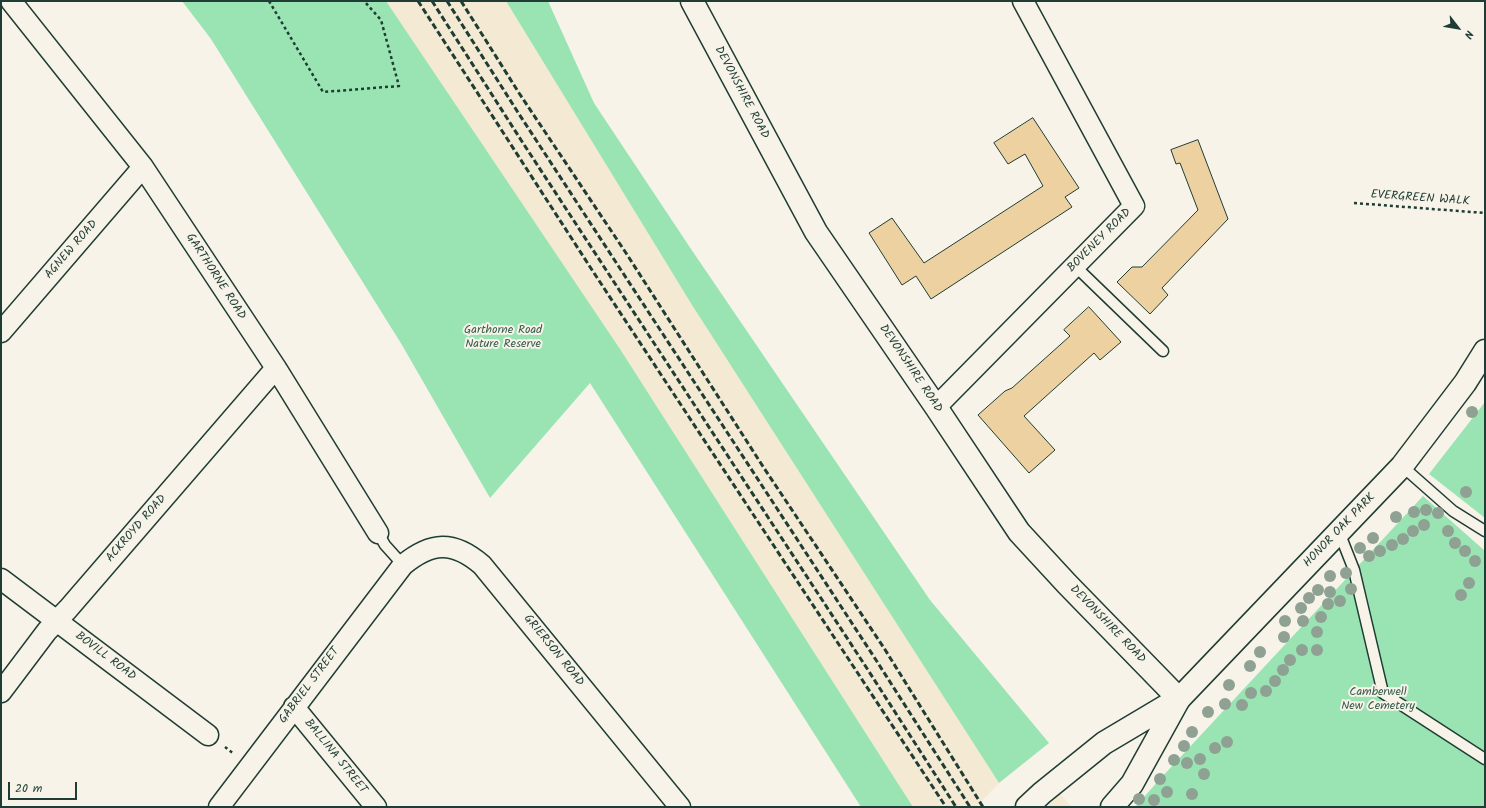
<!DOCTYPE html>
<style>
body{margin:0}
#map{position:relative;width:1486px;height:808px;overflow:hidden;background:#f7f3e8;font-family:Kalam,sans-serif}
canvas{display:block}
.frame{position:absolute;inset:0;border:2px solid #1f3d34;pointer-events:none}
.north{position:absolute;left:1438px;top:8px;width:40px;height:40px;-webkit-text-stroke:3px #f7f3e8;paint-order:stroke;rotate:121deg;font-size:11px;font-weight:700;line-height:16px;text-align:center;color:#1f3d34}
.north::after{content:'';display:block;margin:auto;width:14px;height:18px;background:#1f3d34;clip-path:polygon(50% 0,100% 100%,50% 72%,0 100%)}
.scale{position:absolute;left:8px;top:782px;width:69px;height:18px;box-sizing:border-box;border:2px solid #1f3d34;border-top:0;padding-left:5px;font-size:12px;line-height:14px;white-space:nowrap;color:#1f3d34;-webkit-text-stroke:3px #f7f3e8;paint-order:stroke}
</style>
<div id="map">
<canvas width="1486" height="808"></canvas>
<div class="frame"></div>
<div class="north">N</div>
<div class="scale">20 m</div>
</div>
<script>
const context = document.querySelector('canvas').getContext('2d');
context.lineJoin = 'round';
function paint(path, color) { context.fillStyle = color; context.fill(path, 'evenodd'); }
function strokePath(path, color, width, dash) { context.strokeStyle = color; context.lineWidth = width; context.lineCap = dash ? 'butt' : 'round'; context.setLineDash(dash || []); context.stroke(path); }
function drawText(font, color, halo, rows, align = 'center') {
  context.font = font + ' Kalam,sans-serif'; context.lineWidth = 4; context.setLineDash([]); context.textBaseline = 'middle'; context.strokeStyle = halo; context.fillStyle = color; for (const [text, x, y, turn = 0] of rows) {
    context.save(); context.translate(x, y); context.rotate((+turn || 0) * Math.PI / 180); context.textAlign = isNaN(turn) ? turn : align; if (halo) context.strokeText(text, 0, 0); context.fillText(text, 0, 0); context.restore();
  }
}
const built = new Path2D(`
 M386,1H506L692,305L999,783L976,807H913L620,349Z
 M1060,794L1072,807H1047Z`);
const green = new Path2D(`
 M182,1H386L620,349L913,807H861L590,383L490,498L402,345L211,39Z
 M506,1H548L594,103L691,249L930,600L1049,743L999,783L692,305Z
 M1485,402V518L1429,474Z
 M1423,496L1485,551V807H1135L1160,779Z`);
const building = new Path2D(`
 M1033,118L1079,188L1065,197L1072,207L931,299L916,276L902,285L869,233L892,218L924,263L1043,186L1025,154L1008,164L994,143Z
 M1198,140L1228,219L1162,288L1168,295L1150,314L1117,282L1132,267H1142L1198,210L1180,163L1176,164L1171,150Z
 M1089,307L1121,342L1100,360L1094,353L1024,416L1055,450L1029,473L978,415L1005,391L1012,388L1070,336L1064,330Z`);
const path = new Path2D(`
 M269,1L323,92L399,86L381,20L364,1
 M1354,203L1485,213
 M225,747L234,754`);
const service = new Path2D(`
 M1075,266L1163,351
 M1402,466L1453,511L1485,531
 M1339,532L1354,570L1383,693L1485,759
 M378,533L385,545L403,565`);
const minor = new Path2D(`
 M11,1L143,167L276,368L378,533
 M1,332L143,167
 M936,407L1134,206L1023,1
 M1,579L208,735
 M1,692L47,631L68,609L276,368
 M294,707L376,807
 M219,807L403,565C431,542 453,540 482,565L680,807`);
const tertiary = new Path2D(`
 M692,1L816,232L936,407L1019,532L1067,584L1179,699`);
const secondary = new Path2D(`
 M1027,807L1042,793L1104,743L1178,699
 M1112,807L1132,784L1179,699L1402,466L1465,383L1485,351`);
const rail = new Path2D(`
 M418,1L594,273L946,807
 M432,1L521,140L868,670L956,807
 M447,1L519,114L876,660L970,807
 M461,1L519,93L626,253L762,465L884,648L983,807`);
const trees = [
 [1472,412],
 [1466,492],
 [1426,510],
 [1414,512],
 [1438,513],
 [1396,517],
 [1424,525],
 [1413,531],
 [1448,531],
 [1373,538],
 [1403,539],
 [1455,543],
 [1392,545],
 [1360,548],
 [1380,551],
 [1465,551],
 [1369,556],
 [1475,561],
 [1346,573],
 [1330,576],
 [1469,583],
 [1351,589],
 [1318,590],
 [1330,592],
 [1461,595],
 [1309,598],
 [1340,601],
 [1328,604],
 [1301,608],
 [1321,617],
 [1285,621],
 [1303,621],
 [1317,632],
 [1284,637],
 [1302,650],
 [1317,650],
 [1260,652],
 [1290,660],
 [1250,666],
 [1283,670],
 [1275,681],
 [1229,685],
 [1266,691],
 [1251,693],
 [1225,704],
 [1242,705],
 [1208,712],
 [1192,732],
 [1227,742],
 [1184,746],
 [1215,748],
 [1200,759],
 [1174,760],
 [1187,763],
 [1204,774],
 [1160,779],
 [1167,792],
 [1192,794],
 [1139,799],
 [1154,800]
];
const streetNames = [
 ["DEVONSHIRE ROAD",741,93,62],
 ["EVERGREEN WALK",1420,199,4],
 ["BOVENEY ROAD",1100,241,-45],
 ["AGNEW ROAD",72,250,-49],
 ["GARTHORNE ROAD",215,277,57],
 ["DEVONSHIRE ROAD",910,369,56],
 ["ACKROYD ROAD",137,529,-49],
 ["HONOR OAK PARK",1340,531,-46],
 ["DEVONSHIRE ROAD",1107,625,46],
 ["GRIERSON ROAD",553,651,51],
 ["BOVILL ROAD",105,657,37],
 ["GABRIEL STREET",310,686,-53],
 ["BALLINA STREET",335,757,51]
];
const parkNames = [
 ["Garthorne Road",503,331],
 ["Nature Reserve",503,345],
 ["Camberwell",1378,693],
 ["New Cemetery",1378,707]
];
paint(built, '#f4e9d3');
paint(green, '#9ae4b3');
paint(building, '#edd1a1');
strokePath(building, '#1f3d34', 1);
strokePath(service, '#1f3d34', 13);
strokePath(minor, '#1f3d34', 23);
strokePath(tertiary, '#1f3d34', 25);
strokePath(secondary, '#1f3d34', 25);
strokePath(path, '#1f3d34', 2.5, [3, 3]);
strokePath(service, '#f7f3e8', 10);
strokePath(minor, '#f7f3e8', 20);
strokePath(tertiary, '#f7f3e8', 22);
strokePath(secondary, '#f7f3e8', 22);
strokePath(rail, '#1f3d34', 3, [6, 3]);
context.fillStyle = '#8ea193';
for (const [x, y] of trees) { context.beginPath(); context.arc(x, y, 6, 0, 2 * Math.PI); context.fill(); }
drawText('12px', '#1f3d34', '#f7f3e8', streetNames);
drawText('12px', '#385e4d', '#f7f3e8', parkNames);
</script>
